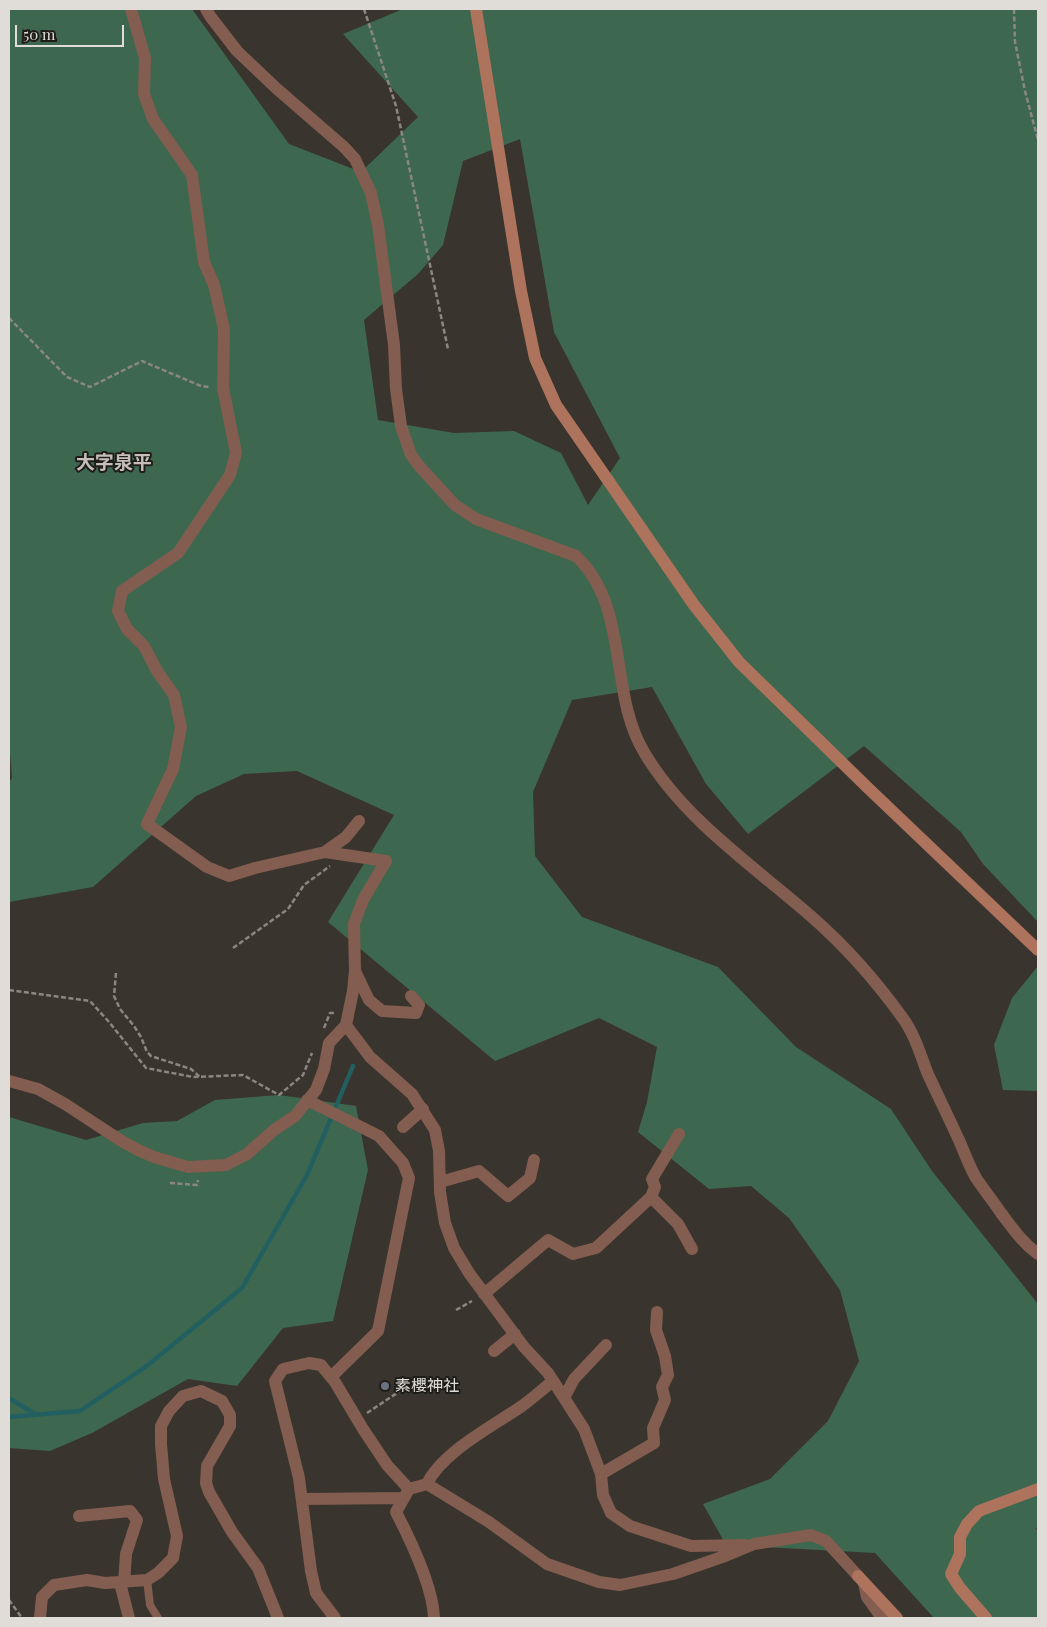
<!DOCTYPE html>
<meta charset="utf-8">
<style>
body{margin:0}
#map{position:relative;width:1047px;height:1627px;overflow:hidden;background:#39352e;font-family:"Playfair Display",serif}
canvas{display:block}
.frame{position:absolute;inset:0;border:10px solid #e0ddd8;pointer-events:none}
.scale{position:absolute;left:15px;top:25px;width:109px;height:22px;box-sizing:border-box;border:2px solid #e0ddd8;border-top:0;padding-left:6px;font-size:15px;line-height:18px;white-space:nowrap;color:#e0ddd8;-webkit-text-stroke:4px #1f1d19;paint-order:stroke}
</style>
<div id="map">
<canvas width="1047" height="1627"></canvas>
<div class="frame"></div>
<div class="scale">50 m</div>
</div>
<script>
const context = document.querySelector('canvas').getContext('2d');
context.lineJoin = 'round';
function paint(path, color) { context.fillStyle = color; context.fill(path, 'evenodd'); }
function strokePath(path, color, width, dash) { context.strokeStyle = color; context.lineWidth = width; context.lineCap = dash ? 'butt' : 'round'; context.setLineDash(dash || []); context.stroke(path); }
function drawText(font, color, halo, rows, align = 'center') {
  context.font = font + ' "Playfair Display","Noto Sans JP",serif'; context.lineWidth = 4; context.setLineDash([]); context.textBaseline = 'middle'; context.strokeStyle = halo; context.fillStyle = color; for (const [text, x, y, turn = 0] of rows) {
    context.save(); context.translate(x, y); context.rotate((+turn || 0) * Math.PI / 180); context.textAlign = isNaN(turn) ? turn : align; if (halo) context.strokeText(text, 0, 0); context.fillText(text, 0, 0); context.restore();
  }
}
const green = new Path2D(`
 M9,9H192L289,144L361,172L418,117L343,34L403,9H1038V922L983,864L961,832L864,746L748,834L706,784L652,687L572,700L533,792L535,856L582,917L718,967L796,1047L891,1109L932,1171L1038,1304V1527L1036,1528L1038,1532V1618H934L875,1553L726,1545L703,1504L770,1479L828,1421L859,1361L840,1290L789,1218L751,1186L709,1189L638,1132L647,1102L657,1047L599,1018L495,1061L328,922L394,815L297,771L244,774L196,796L93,887L9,902V782L12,778L9,742ZM520,139L554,332L620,458L588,505L561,453L514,431L454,433L378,420L364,320L418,274L443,245L463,161Z
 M1038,966V1091L1003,1090L994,1045L1012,998Z
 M279,1095L356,1106L368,1170L333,1321L283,1328L237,1386L188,1379L92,1433L50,1451L9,1448V1117L86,1140L143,1123L177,1121L215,1100Z`);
const stream = new Path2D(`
 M9,1398L35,1414
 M9,1417L80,1411L148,1365L242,1288L307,1175L353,1066`);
const path = new Path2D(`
 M364,9L396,106L448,349
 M1014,9L1015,42L1025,91L1038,140
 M9,318L67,377L90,387L142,361L201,386L209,387
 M233,948L288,909L304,885L330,866
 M116,973L114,996L120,1009L134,1026L141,1037L147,1052L151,1056L191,1069L200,1077
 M9,990L90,1001L109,1022L146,1068L193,1077L243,1075L279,1095L303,1075L312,1053
 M324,1028L330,1013H336
 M170,1183L197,1185L198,1180
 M456,1310L472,1301
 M367,1413L403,1389
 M9,1600L22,1618`);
const lane = new Path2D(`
 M147,1580L150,1605L158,1618`);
const street = new Path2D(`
 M206,9L210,16L237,51L276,88L344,147L355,159L371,193L378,225L394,345L396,389L401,426L411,455L420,467L455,505L476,519L576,556C630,607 608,692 644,752C683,819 755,867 813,918C846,947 876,981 902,1017C914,1033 920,1053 927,1072C937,1094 948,1116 958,1138C964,1151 969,1166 976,1178C984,1190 993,1201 1001,1213C1014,1230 1021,1241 1038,1254
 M325,852L346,837L359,821
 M355,971L369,1000L382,1011L416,1013L419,1005L411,996
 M346,1025L370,1057L412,1094L435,1130L439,1151L440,1192L445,1223L454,1248L469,1273L524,1347L548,1373L584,1429L601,1474L603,1495L611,1513L630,1526L691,1546L745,1545
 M9,1081L38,1089L65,1104L120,1140L138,1150L154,1157L188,1167L226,1165L247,1154L274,1130L295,1116L316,1090L324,1069L329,1043L346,1025L353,991L355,971L354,924L363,900L386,861L325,852L255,868L229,876L207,867L147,824L173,769L181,727L174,695L157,671L144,646L127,629L118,611L122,591L178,553L230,475L236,453L223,388L224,329L214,285L204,262L192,175L153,119L144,94L145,58L131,9
 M307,1100L379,1136L403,1163L409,1178L378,1331L331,1377
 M403,1127L423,1109
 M440,1182L479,1171L508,1196L530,1178L534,1160
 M651,1197L655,1187L652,1179L679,1134
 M484,1294L548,1240L573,1254L596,1248L651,1197L678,1224L692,1249
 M494,1351L515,1334
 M564,1398L574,1379L606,1345
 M601,1474L654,1443L653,1428L665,1400L662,1387L668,1375L665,1356L656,1330L657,1312
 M427,1484C442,1452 493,1426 522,1406C533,1398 543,1389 553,1381
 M409,1489L396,1512C411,1541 433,1586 434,1618
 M302,1499L404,1498
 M79,1516L130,1511L137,1520L126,1554L124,1583
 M120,1583L129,1618
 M864,1583L867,1597L882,1618
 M40,1618L42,1597L54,1585L87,1580L105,1583L147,1580L158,1573L173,1558L177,1536L164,1479L161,1444V1426L169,1411L183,1396L201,1391L222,1401L230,1415V1426L207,1466L206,1483L209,1492L232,1532L258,1568L278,1618
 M335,1618L316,1593L311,1571L299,1478L275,1381L283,1369L309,1363L321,1365L335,1382L363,1429L387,1465L409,1489L427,1484L489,1522L547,1564L599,1582L620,1585L673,1574L725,1556L754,1544L811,1535L826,1541L858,1576`);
const secondary = new Path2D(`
 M476,9L521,291L535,358L556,405L694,605L739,662L868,788L1038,950
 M858,1576L897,1618
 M986,1618L960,1588L951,1574L960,1554V1537L967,1524L979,1511L1038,1489`);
const markers = [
 [385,1386,5,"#6b7280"]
];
const poiNames = [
 ["素櫻神社",395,1386]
];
const quarterNames = [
 ["大字泉平",114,463]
];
paint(green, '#3e674f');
strokePath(stream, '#225f60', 4.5);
strokePath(path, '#8a8780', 2.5, [5, 2.5]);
strokePath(lane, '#835d4f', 8);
strokePath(street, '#835d4f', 12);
strokePath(secondary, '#ae735c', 12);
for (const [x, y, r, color] of markers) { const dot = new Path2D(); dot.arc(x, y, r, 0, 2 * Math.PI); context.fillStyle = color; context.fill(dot); strokePath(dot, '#1f1d19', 2); }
drawText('16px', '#e0ddd8', '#1f1d19', poiNames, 'left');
drawText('bold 19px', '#c5bfb7', '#1f1d19', quarterNames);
</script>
